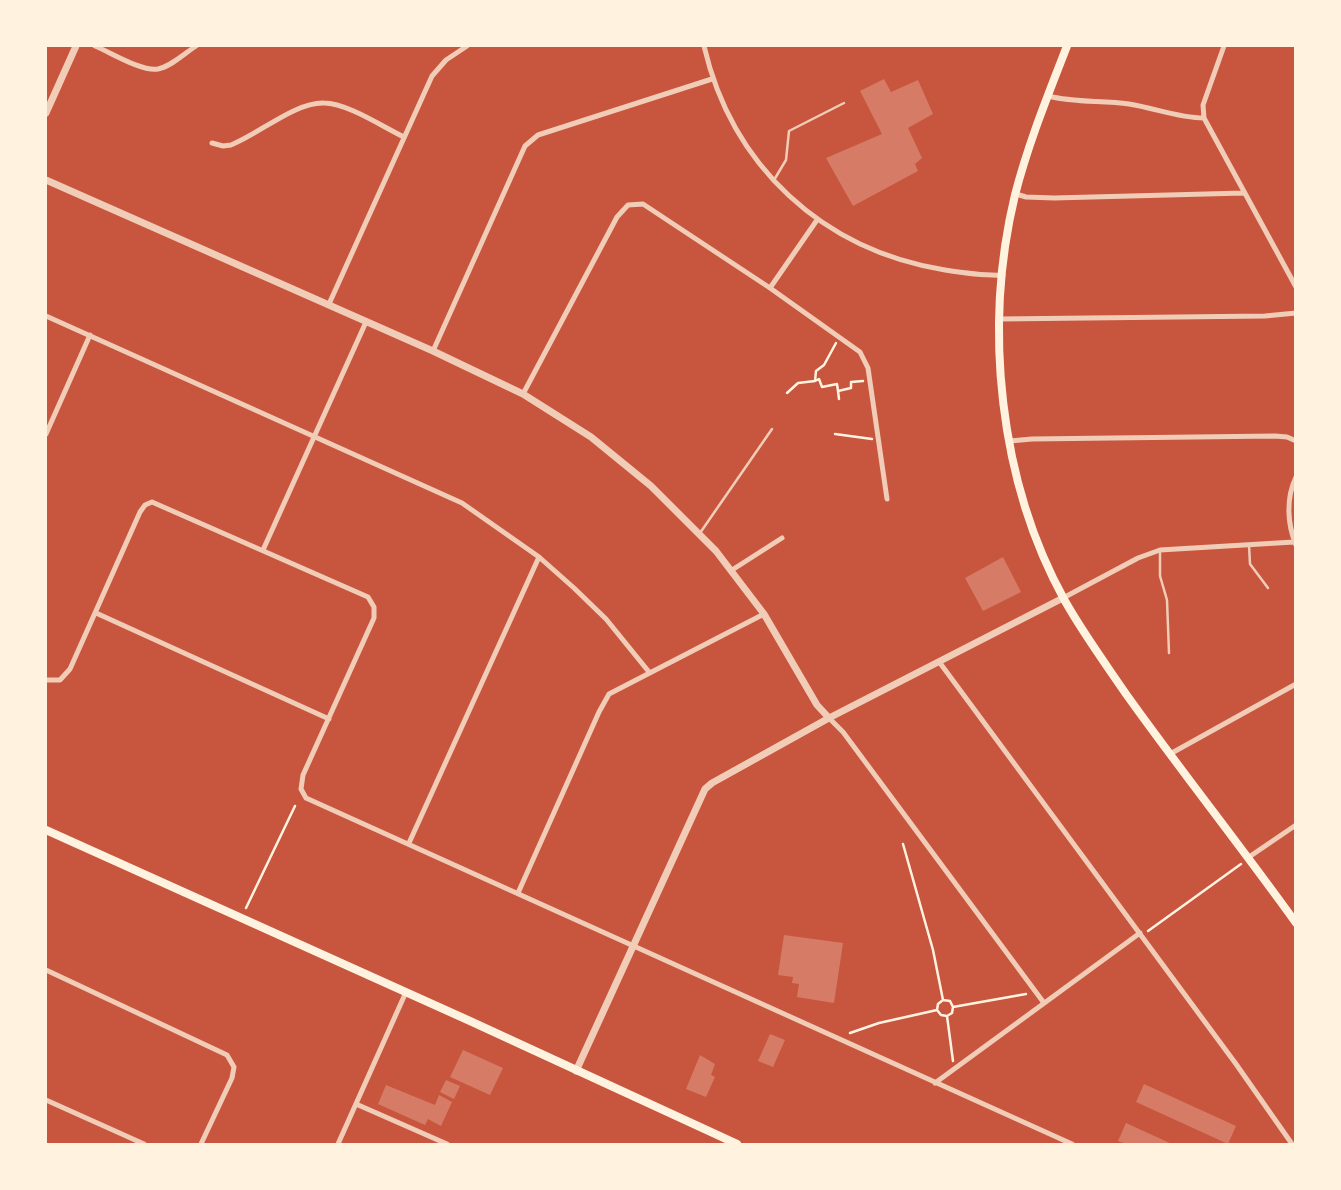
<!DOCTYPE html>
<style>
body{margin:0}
#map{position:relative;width:1341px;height:1190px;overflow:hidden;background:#c8553d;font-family:Cabin,sans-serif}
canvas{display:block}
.frame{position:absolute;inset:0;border:47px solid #fff3e0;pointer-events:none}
</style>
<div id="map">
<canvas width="1341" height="1190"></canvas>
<div class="frame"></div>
</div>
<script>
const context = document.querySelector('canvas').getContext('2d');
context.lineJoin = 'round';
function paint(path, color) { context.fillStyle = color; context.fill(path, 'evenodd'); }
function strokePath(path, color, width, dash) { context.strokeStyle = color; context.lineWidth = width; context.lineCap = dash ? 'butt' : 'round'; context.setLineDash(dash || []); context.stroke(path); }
const building = new Path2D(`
 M884,79L891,92L918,80L933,114L908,128L922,158L915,164L918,171L853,206L826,158L882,134L860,91Z
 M1003,557L1021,592L983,611L965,578Z
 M784,935L843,943L834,1003L797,997L799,984L792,983L793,977L778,975Z
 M770,1034L785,1040L773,1067L758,1061Z
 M463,1050L503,1068L490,1095L450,1077Z
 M700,1055L715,1064L711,1075L715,1077L706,1097L686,1089Z
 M446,1080L460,1086L454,1099L440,1092Z
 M1144,1084L1236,1126L1228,1144L1136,1102Z
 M386,1085L435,1105L439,1095L452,1102L441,1126L428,1119L425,1125L378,1104Z
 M1126,1123L1172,1144H1126L1118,1141Z`);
const path = new Path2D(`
 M815,381L819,379L822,387L837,384L838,391
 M787,393L798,383L815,381L816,371L824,365L836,343
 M839,399L838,391L851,388V382L863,381
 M835,434L872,439
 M903,844L933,950L943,1000L938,1004L937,1010L941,1015L947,1016L952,1013L953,1007L950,1001L943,1000
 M246,908L295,806
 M1148,931L1241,864
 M953,1007L1026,994
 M947,1016L953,1061
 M850,1033L879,1023L937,1010`);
const service = new Path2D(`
 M774,180L786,160L789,131L844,103
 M700,533L772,429
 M1249,545L1250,564L1268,588
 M1160,550V576L1167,600L1169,653`);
const minor = new Path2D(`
 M95,46C110,52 142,72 158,69C172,66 185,53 196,46
 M704,46C732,166 822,250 945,270C964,273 983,276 1003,275
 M1224,46L1203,105L1204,118L1296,287
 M1048,96C1075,103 1102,100 1129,104C1155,108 1178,118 1204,118
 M212,143L223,146L231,145C259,134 295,102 324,103C347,103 383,127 404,137
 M1016,194L1026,197L1054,198L1244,193
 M770,288L817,220
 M329,304L432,76L446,60L467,46
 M46,316L462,503L539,557L574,588L606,619L649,672
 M1000,319L1265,316L1296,313
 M433,351L525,146L538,135L712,79
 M523,394L617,217L628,205L643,204L770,288L860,352L868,368L887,499
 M46,434L90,335
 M1010,441L1032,439L1275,436L1287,437L1296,441
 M1296,477C1286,498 1287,523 1296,545
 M263,550L366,322
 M732,570L782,538
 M1063,598L1138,558L1160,550L1294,542
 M96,613L329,719
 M940,663L1236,1064L1292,1144
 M46,680H60L70,669L140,512L145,505L152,502L368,597L374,607V618L303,775L301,789L306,798L1072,1144
 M829,718L843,732L1044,1003
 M1170,754L1296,684
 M409,843L539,557
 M1249,857L1296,825
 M518,893L599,712L609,694L764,614
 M46,970L227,1055L234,1067L232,1078L201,1144
 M935,1083L1140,933
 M46,1100L144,1144
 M356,1104L447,1144
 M338,1144L406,992`);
const tertiary = new Path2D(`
 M46,113L76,46
 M46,180L433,351L523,394L591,437L651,486L716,551L764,614L817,705L829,718
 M576,1071L705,789L712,783L829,718L1063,598`);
const secondary = new Path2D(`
 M1067,46C1048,95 1028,144 1015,195C983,327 999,482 1065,601C1083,633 1105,663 1126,694C1181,771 1240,845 1296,923
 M46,830L470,1021L737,1144`);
paint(building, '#d67c66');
strokePath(path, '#fff3e0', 2.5);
strokePath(service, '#f1ccb7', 2.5);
strokePath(minor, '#f1ccb7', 5);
strokePath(tertiary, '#f1ccb7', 7);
strokePath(secondary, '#fff3e0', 8);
</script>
